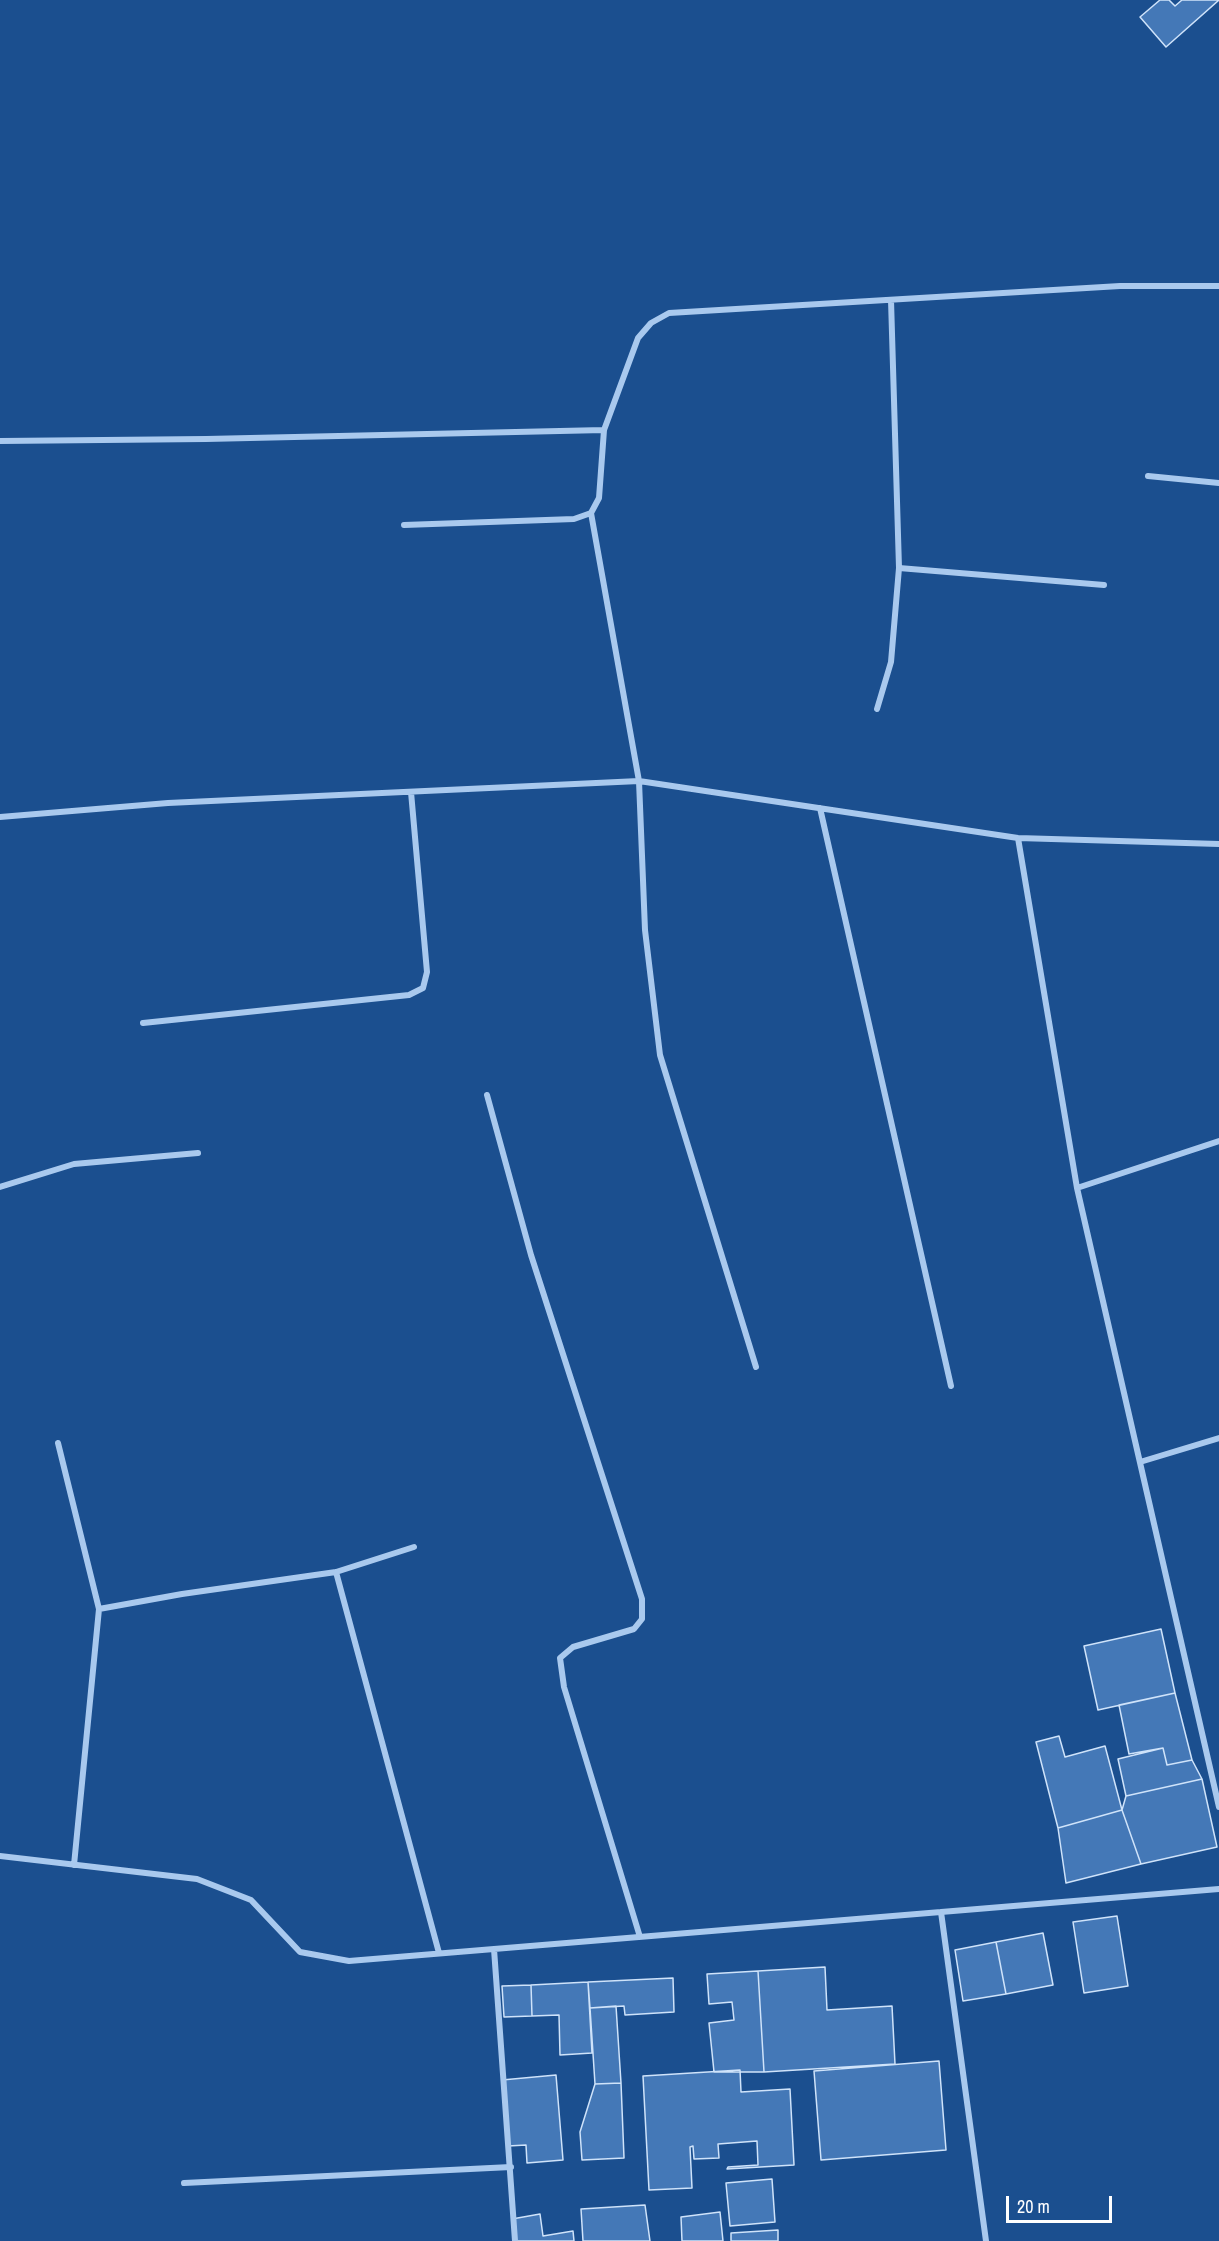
<!DOCTYPE html>
<style>
body{margin:0}
#map{position:relative;width:1219px;height:2241px;overflow:hidden;background:#1b4f8f;font-family:"Archivo Narrow",sans-serif}
canvas{display:block}
.scale{position:absolute;left:1006px;top:2196px;width:106px;height:27px;box-sizing:border-box;border:3px solid #fff;border-top:0;padding-left:8px;font-size:18px;line-height:21px;white-space:nowrap;color:#fff;-webkit-text-stroke:4px #1b4f8f;paint-order:stroke}
</style>
<div id="map">
<canvas width="1219" height="2241"></canvas>
<div class="scale">20 m</div>
</div>
<script>
const context = document.querySelector('canvas').getContext('2d');
context.lineJoin = 'round';
function paint(path, color) { context.fillStyle = color; context.fill(path, 'evenodd'); }
function strokePath(path, color, width, dash) { context.strokeStyle = color; context.lineWidth = width; context.lineCap = dash ? 'butt' : 'round'; context.setLineDash(dash || []); context.stroke(path); }
const building = new Path2D(`
 M1160,0H1169L1175,6L1182,0H1219L1166,47L1140,17Z
 M1161,1629L1175,1693L1098,1710L1084,1646Z
 M1175,1693L1192,1760L1167,1765L1163,1748L1129,1754L1119,1705Z
 M1059,1736L1065,1757L1105,1746L1122,1810L1058,1828L1036,1742Z
 M1163,1748L1167,1765L1192,1760L1202,1779L1126,1796L1118,1759Z
 M1202,1779L1217,1847L1141,1864L1122,1810L1126,1796Z
 M1122,1810L1141,1864L1066,1883L1058,1828Z
 M1117,1916L1128,1986L1084,1993L1073,1922Z
 M1043,1933L1053,1985L1006,1994L996,1942Z
 M996,1942L1006,1994L963,2001L955,1950Z
 M825,1967L827,2010L892,2006L895,2064L764,2072L758,1971Z
 M758,1971L764,2072H714L709,2023L734,2020L732,2002L709,2004L707,1974Z
 M673,1978L674,2012L625,2015L624,2006L590,2008L588,1982Z
 M588,1982L592,2053L560,2055L559,2015L532,2016L531,1985Z
 M531,1985L532,2016L504,2017L502,1986Z
 M616,2006L621,2083L595,2084L590,2008Z
 M939,2061L946,2150L821,2160L814,2071Z
 M740,2070L741,2092L790,2089L794,2165L727,2169L728,2167L758,2165L757,2141L718,2144L719,2158L694,2159L693,2146L690,2147L692,2188L649,2190L643,2076Z
 M556,2075L563,2160L527,2163L526,2145L508,2146L502,2080Z
 M621,2083L624,2158L582,2160L580,2132L595,2084Z
 M772,2179L775,2222L730,2226L726,2183Z
 M645,2205L650,2241H583L581,2209Z
 M720,2212L723,2241H682L681,2217Z
 M540,2214L543,2236L573,2231L574,2241H515L512,2219Z
 M778,2230V2241H731V2233Z`);
const street = new Path2D(`
 M0,441L206,439L604,430
 M1148,476L1219,483
 M591,513L639,781L645,930L660,1055L756,1367
 M404,525L574,519L591,513L599,498L604,430L638,338L651,323L669,313L1120,286H1219
 M899,568L1104,585
 M877,709L891,662L899,568L891,300
 M820,808L951,1386
 M0,817L168,803L639,781L1018,838L1219,844
 M1018,838L1077,1188L1219,1807
 M143,1023L409,995L423,988L427,972L411,792
 M487,1095L531,1255L642,1599V1619L634,1629L573,1647L560,1658L564,1687L640,1937
 M0,1187L74,1164L198,1153
 M1077,1188L1219,1141
 M58,1443L99,1609L74,1865
 M1140,1462L1219,1438
 M336,1572L439,1953
 M99,1609L182,1594L336,1572L414,1547
 M0,1856L197,1879L251,1900L300,1952L349,1961L1219,1889
 M941,1912L986,2241
 M494,1949L515,2241
 M184,2183L511,2167`);
paint(building, '#4478b7');
strokePath(building, '#cfe3fa', 1.5);
strokePath(street, '#a9c9ee', 6);
</script>
